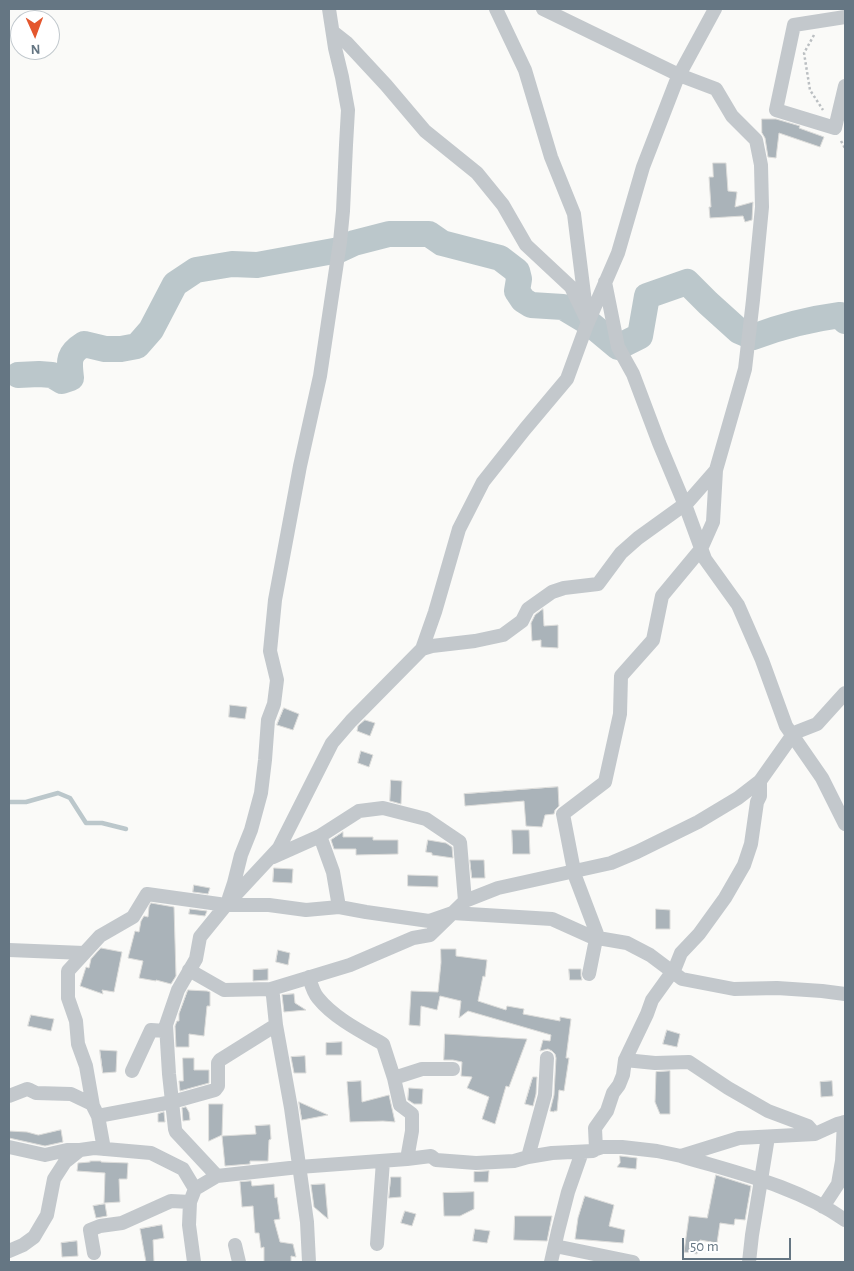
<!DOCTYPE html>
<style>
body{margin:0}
#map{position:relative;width:854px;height:1271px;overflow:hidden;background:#fafaf8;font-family:"Alegreya Sans",sans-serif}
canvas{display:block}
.frame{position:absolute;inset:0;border:10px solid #657683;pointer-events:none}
.north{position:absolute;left:10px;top:10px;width:50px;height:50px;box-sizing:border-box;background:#fff;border:1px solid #c1c8cd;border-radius:50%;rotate:178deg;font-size:14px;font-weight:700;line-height:20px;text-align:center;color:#657683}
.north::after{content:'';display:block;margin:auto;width:18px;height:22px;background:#e4572e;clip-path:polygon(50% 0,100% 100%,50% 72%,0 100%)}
.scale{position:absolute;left:682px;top:1238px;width:109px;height:22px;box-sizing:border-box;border:2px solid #657683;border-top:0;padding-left:6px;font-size:15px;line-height:18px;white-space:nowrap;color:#657683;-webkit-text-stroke:4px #fff;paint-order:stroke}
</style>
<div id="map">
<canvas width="854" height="1271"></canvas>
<div class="frame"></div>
<div class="north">N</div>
<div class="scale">50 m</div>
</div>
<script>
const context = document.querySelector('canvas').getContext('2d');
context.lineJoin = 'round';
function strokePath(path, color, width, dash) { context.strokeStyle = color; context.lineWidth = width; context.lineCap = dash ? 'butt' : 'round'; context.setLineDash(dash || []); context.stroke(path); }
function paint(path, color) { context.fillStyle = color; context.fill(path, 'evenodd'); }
const stream = new Path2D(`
 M9,802H26L58,793L70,798L86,823H102L126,829`);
const river = new Path2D(`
 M18,375L39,374L52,375L62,381L71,378C69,360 68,354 84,344L105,349H121L137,346L151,330L175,284L196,270L232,264L257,265L339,250L354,243L389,234H429L442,243L500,258L517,271L519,279L517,291L523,300L531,305L563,307L588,322L618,347L640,336L647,296L687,282L708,303L739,331L753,337C782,326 810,319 840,315L845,321`);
const building = new Path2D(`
 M762,119H776L800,126L799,128L824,137L820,147L779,133L776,158L768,157L765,138L762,133Z
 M713,163H726L728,191L737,192L735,207L753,202L752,220L745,222L743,216L710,218L709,207H711L709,177H713Z
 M543,609L544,626L558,625V648L541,647V640L532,641L531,623L535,615Z
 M230,705L247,707L245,719L229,717Z
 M284,708L299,714L293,730L277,725Z
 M365,720L375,723L370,736L357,731L358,726Z
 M361,751L373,755L369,767L358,763Z
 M391,780L402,781L401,804L390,801Z
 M558,787L559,806L555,810L554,814L545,815L542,827L526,826L524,801L465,806L464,794Z
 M512,830H529L530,854H513Z
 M343,832V837H373V840H398V854L356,855V849H334L331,840Z
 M428,840L446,843L452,847L453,858L432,855V853L426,852Z
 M470,860H484L485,878H472Z
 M274,868L293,869L292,883L273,882Z
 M408,875L438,876V887L408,886Z
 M194,885L210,888L208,894L193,892Z
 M151,903L174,907L176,976L171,984L156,980V981L139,978L143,961L128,958L135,931L139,932L141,921L144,916L148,917L149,907Z
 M190,909L207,911L205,916L189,914Z
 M656,909L670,910V929H656Z
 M101,948L122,952L114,992L102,990L103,994L80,986L86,967L89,968L91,959Z
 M441,949H456V956L487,960L485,977L483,976L478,1001L506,1010L507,1006L524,1009L523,1014L560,1021V1017L571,1019L566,1058H569L564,1091L559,1090L557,1111H554V1112L550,1111L554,1095L556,1058L555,1054L552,1051L548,1049L540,1051L543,1040L550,1041L551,1035L468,1011L459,1018L461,1001L440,996L437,1010L421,1006L420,1026L409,1025L411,991L438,992L441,963Z
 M278,950L290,953L288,965L276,962Z
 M268,969V980L253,981V970Z
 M569,969H581V976L582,980H570Z
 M188,990L207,991L210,992V1006H207L204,1036L189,1034V1047H176L175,1026L177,1021H179V1014Z
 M294,994L295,1003L306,1010L284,1012L282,995Z
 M31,1015L54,1019L51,1031L28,1026Z
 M667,1030L680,1034L677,1047L663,1044Z
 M445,1034L527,1039L509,1087L506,1086L495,1124L482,1119L489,1097L467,1088L472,1077L461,1076L462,1062L453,1060H444Z
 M342,1042V1055H326V1043Z
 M100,1050L117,1051L116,1072L103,1073Z
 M305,1056L306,1073H294L291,1057Z
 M183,1058H194V1070H209V1083L180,1091L179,1081H183Z
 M670,1071V1114H660L655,1102L656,1072Z
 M533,1077H537L536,1094L533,1106L525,1104Z
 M361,1081L362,1102L389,1095L395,1122L383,1121L350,1122L347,1082Z
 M832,1081L833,1096L821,1097L820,1082Z
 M409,1088L423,1089L422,1104H414L408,1100Z
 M299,1102L328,1115L302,1120Z
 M209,1104H223L222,1135L209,1141Z
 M186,1107L189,1112L190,1120L183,1121L182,1108Z
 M164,1112L165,1122H158V1114Z
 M270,1125L271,1139L269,1140L268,1161H250V1164L225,1166L222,1136L256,1134L255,1126Z
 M61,1130L63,1142L45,1146L9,1138V1131L27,1132L38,1135Z
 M620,1156L637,1158L636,1169L617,1167L620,1163Z
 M90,1161H101V1162L128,1163L127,1179H119L120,1202L104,1203L105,1173L77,1171L78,1163L90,1162Z
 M489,1171L488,1182H474V1172Z
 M716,1175L751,1186L745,1220L735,1219L734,1225L720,1223L717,1243L700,1240L697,1254L684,1252L689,1216L707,1218Z
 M391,1177H401V1197L389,1198Z
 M251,1181L252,1186L274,1184L275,1198L277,1197L280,1219L274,1220L280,1242L293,1244L296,1257L291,1256V1262H264V1247L261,1248L259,1233H255L253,1206L242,1207L240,1182Z
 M325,1184L328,1219L314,1207L311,1185Z
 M474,1192V1209L460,1216H444L443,1193Z
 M585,1196L614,1205L609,1226L625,1230L623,1243L575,1239L578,1218Z
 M105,1204L107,1216L96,1218L93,1206Z
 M405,1211L416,1214L412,1226L401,1223Z
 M515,1216H552L547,1241L514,1240Z
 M162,1225L164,1238L153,1240L154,1262H146L140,1229Z
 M475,1229L490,1231L487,1243L473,1241Z
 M77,1241L78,1256L62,1257L61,1243Z`);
const path = new Path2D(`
 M814,35L804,53L810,90L823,110
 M841,141L845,148`);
const minor = new Path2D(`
 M496,9L525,70L551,157L574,214L586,310
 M845,17L794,25L776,110L835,128L845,86
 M333,32L347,43L386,85L425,131L477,173L503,205L526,245L571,287L588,322
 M605,282L618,347L633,374L659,443L687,510L705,559L738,605L762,660L786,726L822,778L845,824
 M422,649L435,612L459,529L483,482L525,429L567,379L586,327L618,253L643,167L677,79L715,9
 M320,836L333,872L339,907
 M273,857L320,836L359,811L383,808L426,819L460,842L465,901
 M229,898L234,883L241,855L251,830L261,793L265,760L268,720L274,704L277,680L270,651L275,600L300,466L320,376L340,242L343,211L346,145L348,110L342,77L335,48L329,9
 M9,950L84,953
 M189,970L224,990L271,989L350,965L413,938L430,935L465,901L498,888L611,863L637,852L698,822L738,798L760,781L794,733L817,724L845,693
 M589,974L597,934L575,876L563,814L605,782L620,714L621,676L653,640L662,596L701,549L713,522L716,470
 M309,977C311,984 313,992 318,998C334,1018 362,1032 383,1044L394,1078L400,1105L412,1114V1131L407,1159
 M271,989L273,996L276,1025L291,1108L307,1222L309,1262
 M625,1060L655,1063L689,1062L728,1088L768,1111L808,1126L815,1134
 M132,1071L151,1030L166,1031
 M394,1078L422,1069H453
 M9,1096L27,1089L30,1090L36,1093L71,1094L92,1104L98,1116L104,1149
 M93,1106L86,1066L78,1044L76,1021L68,998V971L100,936L133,917L147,894L226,905H269L306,910L339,907L366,912L429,921L452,913L552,919L592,937L627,943L650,955L682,979L734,989L777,988L822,991L845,994
 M98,1116L172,1102L215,1090L218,1086V1063L220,1060L276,1025
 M9,1147L45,1155L67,1150H80
 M596,1149L595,1128L607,1111L613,1093L619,1085L623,1075L625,1060L647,1014L652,1000L675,968L681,953L699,934L725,898L744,865L751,844L757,802L760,796V781
 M681,1156C737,1173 797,1186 845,1220
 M528,1157L545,1095L547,1058
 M217,1176L176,1132L175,1129L169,1074L166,1025L178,990L196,959L200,937L226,905L279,848L332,743L351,721L422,649L432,646L475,641L503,635L522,621L528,609L552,592L564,588L598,584L621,553L638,538L688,502L716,470L745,369L753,300L762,207L761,165L756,140L732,116L716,89L679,75L543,9
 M823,1207L838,1184L842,1161L844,1122
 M377,1244L383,1161
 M235,1245L239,1262
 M555,1246L633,1262
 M9,1251L23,1245L34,1237L47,1215L54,1179L65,1162L80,1150L94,1148L151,1153L183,1169L195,1189
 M94,1253L90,1230L100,1226L122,1223L171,1201L190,1202
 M194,1262L189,1225L190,1202L195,1189L217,1176L299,1167L407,1159L431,1156L436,1160L476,1163L514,1161L528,1157L552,1153L593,1151L596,1149L602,1147H622L657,1151L681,1156L739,1138L815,1134L837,1124L845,1122
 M551,1262L558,1231L568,1192L582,1152
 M749,1262L752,1235L768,1137`);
strokePath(stream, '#bbc7cb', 4.5);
strokePath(river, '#bbc7cb', 26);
paint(building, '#aab3b9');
strokePath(building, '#dcdcda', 1);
strokePath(path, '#bbbfc2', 2.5, [2.5, 2.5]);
strokePath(minor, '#c3c8cc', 14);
</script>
